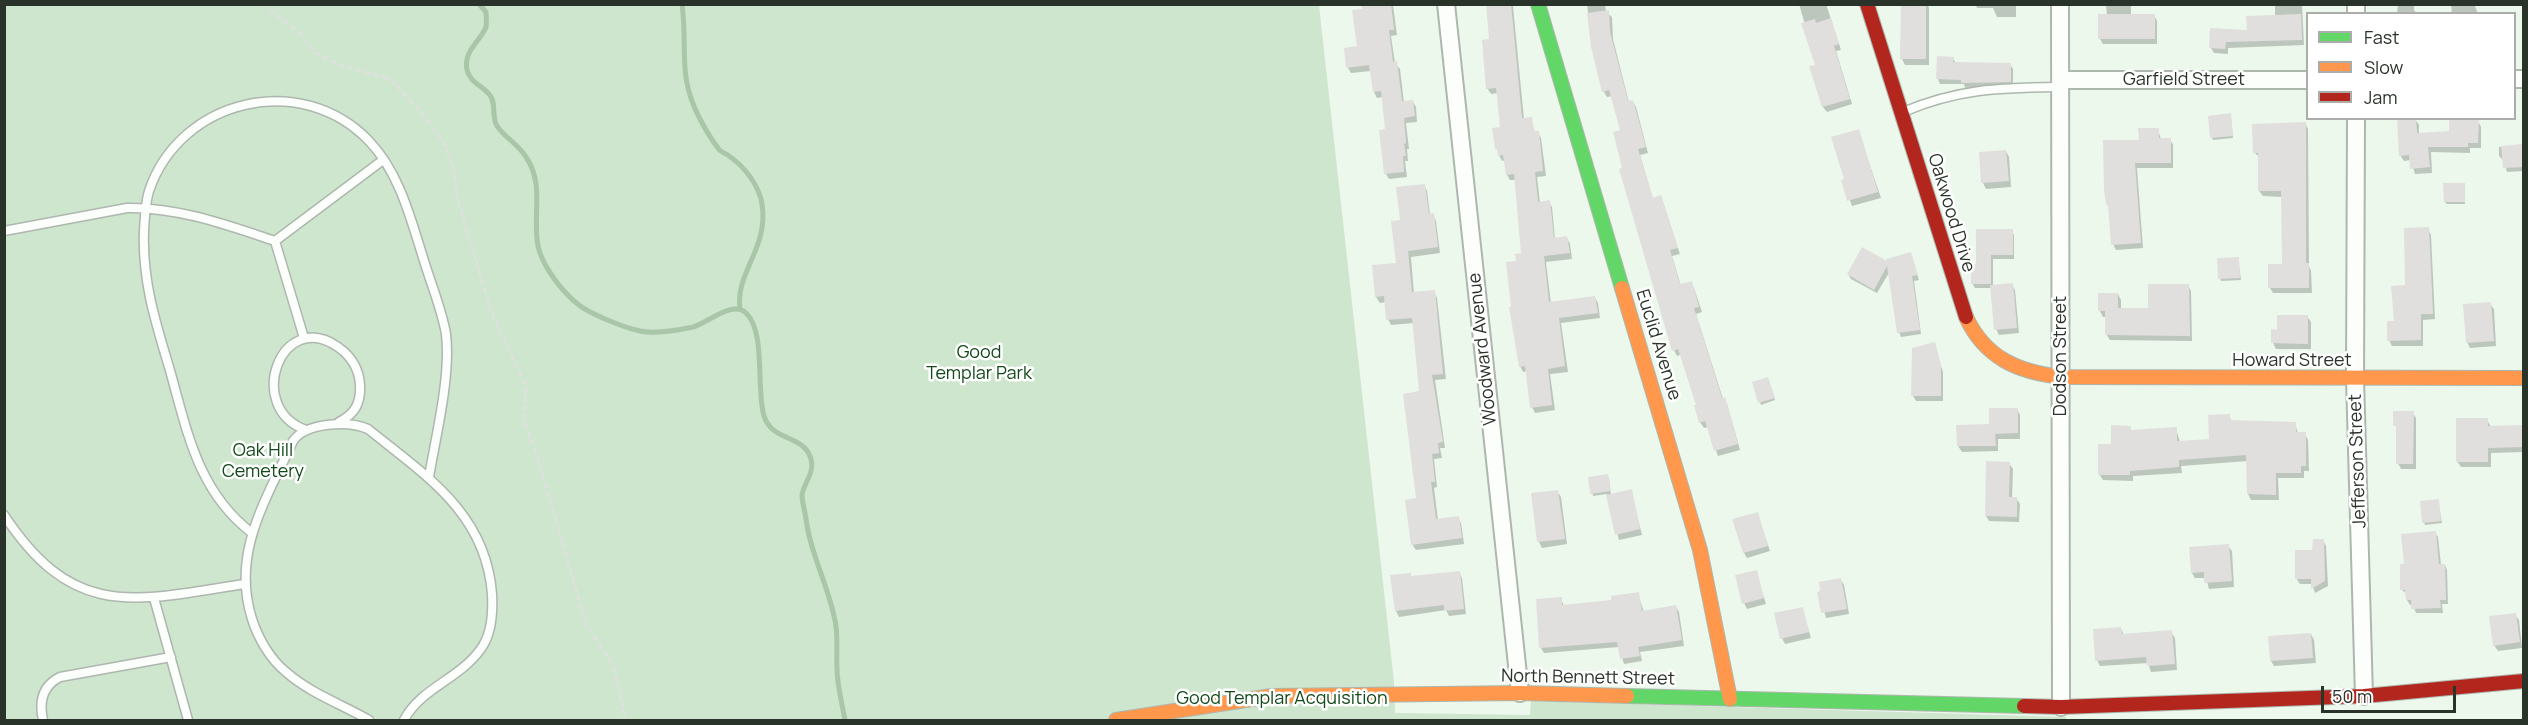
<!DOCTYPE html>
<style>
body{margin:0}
#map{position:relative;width:2528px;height:725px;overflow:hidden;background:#ecf8ec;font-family:Manrope,sans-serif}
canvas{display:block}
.frame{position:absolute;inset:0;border:6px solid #2a332a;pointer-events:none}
.legend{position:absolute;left:2306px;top:12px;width:210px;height:108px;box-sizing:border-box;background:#fff;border:2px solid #aaadaa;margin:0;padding:8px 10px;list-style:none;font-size:18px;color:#2a332a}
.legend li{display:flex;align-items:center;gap:12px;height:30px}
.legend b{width:30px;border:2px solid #aaadaa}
.scale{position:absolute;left:2321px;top:686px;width:135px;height:27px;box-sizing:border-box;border:3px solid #2a332a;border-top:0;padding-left:8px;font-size:18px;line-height:21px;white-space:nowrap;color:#2a332a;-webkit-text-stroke:4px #fff;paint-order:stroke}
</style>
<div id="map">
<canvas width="2528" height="725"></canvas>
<div class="frame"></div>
<ul class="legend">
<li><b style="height:8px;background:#63d668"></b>Fast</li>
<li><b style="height:8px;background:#ff974d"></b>Slow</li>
<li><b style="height:8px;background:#b3261e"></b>Jam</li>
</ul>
<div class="scale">50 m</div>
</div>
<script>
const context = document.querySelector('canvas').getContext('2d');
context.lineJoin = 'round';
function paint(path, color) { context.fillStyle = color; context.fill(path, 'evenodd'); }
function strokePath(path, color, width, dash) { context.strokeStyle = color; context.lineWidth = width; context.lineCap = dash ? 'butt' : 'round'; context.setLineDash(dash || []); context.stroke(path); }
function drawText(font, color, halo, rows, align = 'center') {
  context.font = font + ' Manrope,sans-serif'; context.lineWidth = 5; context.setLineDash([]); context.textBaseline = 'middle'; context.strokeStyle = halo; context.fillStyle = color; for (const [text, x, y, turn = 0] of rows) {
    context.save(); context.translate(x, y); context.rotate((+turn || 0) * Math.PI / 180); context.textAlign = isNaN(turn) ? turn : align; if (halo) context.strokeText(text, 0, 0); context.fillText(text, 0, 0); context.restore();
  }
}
const green = new Path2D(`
 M4,5H1319L1394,682L1395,713L1530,715L1531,701L2066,717V720H5Z`);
const shadow = new Path2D(`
 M1363,4L1393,5L1397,35L1391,36L1395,63L1400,69L1404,103L1413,102L1416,107L1417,122L1406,123L1409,149H1407L1408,161H1405L1407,177L1389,179L1386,174L1387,131L1383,97L1377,98L1374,92L1371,71L1351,73L1348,68L1359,48Z
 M1488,4L1513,6L1524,119L1531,118L1535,133L1538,132L1541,138L1546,176L1537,177L1540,203L1549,202L1552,207L1555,239L1567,238L1570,244L1572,259L1546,262L1551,304L1595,298L1598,303L1600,318L1561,323L1568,372L1550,374L1555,410L1535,413L1532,407L1527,371L1523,372L1520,366L1518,262L1523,255L1516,180H1510L1507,175L1505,160L1502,161L1499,155L1502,128L1498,93L1491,94L1487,88L1490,41Z
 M1587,4H1605L1606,12L1612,17L1613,39L1629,103L1633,102L1636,107L1648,153L1640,155L1653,199L1660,197L1663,202L1676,242L1680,254L1672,256L1681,286L1691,283L1694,288L1702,312L1696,314L1723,399L1727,404L1740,450L1718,456L1708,427L1704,428L1700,422L1698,406L1682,354L1677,356L1674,350L1624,169L1622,131L1612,96L1607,97L1604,92L1592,46Z
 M1799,4H1826L1841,50L1836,51L1852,104L1827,112L1823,107L1811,67L1817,66Z
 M1902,4H1927L1929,8V65H1905L1902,59Z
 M1975,4H2016V17H1997L1993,8H1977Z
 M2106,4H2131V16L2154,15L2157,21V44H2103L2100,39L2107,16Z
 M2275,4H2302L2304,45L2228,48V54L2214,53L2211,48L2248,32L2275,16Z
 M2398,4H2414V10L2417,14H2397Z
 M2451,4L2475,6L2478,14H2452Z
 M1953,58L1956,64H2010L2013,69V86L1965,88L1964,84H1940L1938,79Z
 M2231,117L2233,138L2213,140L2212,138Z
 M2415,119L2419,125V134L2450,132L2478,121L2481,127V148H2470V153L2431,152L2432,173L2415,174L2411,160L2404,161L2400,155Z
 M2305,123L2308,129L2309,266L2311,271L2312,293H2273L2270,288L2283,265L2282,197L2263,196L2259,191L2260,158L2255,153Z
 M1858,130L1881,198L1852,206L1843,181L1846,180Z
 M2158,130L2161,139H2170L2173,145V168H2137L2143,248L2116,250L2113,244L2110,209L2107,204L2140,141Z
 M2524,146V171L2507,172L2504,161L2499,156V147Z
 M2006,151L2009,157L2011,187L1986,189L1983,183Z
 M2464,184L2465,204H2447L2445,202Z
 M1424,185L1427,191L1430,215H1433L1436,221L1440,253L1411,257L1414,294L1434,292L1437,298L1446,379L1435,380L1445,448H1440L1442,458L1434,459L1437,487L1434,488L1438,520L1458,518L1461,523L1464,544L1416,550L1412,544L1417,500L1420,393L1414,323L1391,325L1388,319L1386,302L1380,303L1376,297L1398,264L1402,221Z
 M2428,229L2431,235L2435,319L2423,320V346H2392L2389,340Z
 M2012,231L2014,235V259H1993V286L2012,285L2015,290L2019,333L1999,335L1996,329L1992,288H1975L1972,283L1977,266Z
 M1910,253L1919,280L1914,281L1921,334L1901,337L1899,332L1890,271L1877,293L1851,279L1848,274L1889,264Z
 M2238,258L2241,280L2221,281L2220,278Z
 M2188,285L2191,291L2192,341L2110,340L2106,334V317H2103L2100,311V294H2118L2121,300V309L2150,310Z
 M2490,304L2494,309L2496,346L2470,348L2467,342Z
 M2307,316L2311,322V349H2276L2273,343L2279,331Z
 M1934,344L1943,372V401H1916L1913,396Z
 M1769,381L1775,400L1761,405L1760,402Z
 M2017,409L2020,415V439H1998V451L1962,452L1958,446Z
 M2413,413L2416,418V469H2401L2398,463V431L2395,425Z
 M2229,416L2232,422L2295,423L2298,434H2305L2308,440L2309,471H2304V478H2278L2279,500H2251L2248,494V461L2181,466L2182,473L2133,476V481L2103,480L2099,474L2112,445L2130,427L2132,432L2176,429L2180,442L2211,440Z
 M2487,420L2491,427L2524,426V452L2491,453V467H2461L2457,461Z
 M2009,463L2013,469L2012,498H2016L2020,504L2019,522L1989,521L1986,516Z
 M1590,478H1609L1611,495L1631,491L1642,535L1619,540L1607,494L1593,496Z
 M1557,491L1561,497L1567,544L1542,548L1539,542Z
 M2438,500L2442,523L2425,525L2424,522Z
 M1757,513L1770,551L1747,558L1744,553Z
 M2435,533L2438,537L2441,565H2445L2447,570L2448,604H2442L2443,613H2416L2413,605H2410L2407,600V594L2402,590L2405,566Z
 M2323,540L2326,546L2328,586L2315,593L2312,584H2300L2296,578Z
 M2228,546L2232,551L2234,587L2209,589L2206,578H2195L2192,573Z
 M1459,572L1462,578L1466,614L1449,616L1446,610L1399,617L1396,611L1391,577L1412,578Z
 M1756,572L1766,604L1747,609L1744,603Z
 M1841,580L1844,585L1849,614L1826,618L1819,593Z
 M1638,594L1644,612L1676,607L1679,612L1684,646L1640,652L1642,661L1624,664L1619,647L1544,653L1541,648L1561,599L1564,606L1613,601Z
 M1802,608L1811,638L1785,644L1782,638Z
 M2515,615L2519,620L2522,648L2498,651L2494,645Z
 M2121,629L2124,635L2171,632L2175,638L2177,670L2151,672L2148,663L2100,666L2097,660Z
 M2311,634L2314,640L2316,663L2274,666L2271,661Z`);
const stream = new Path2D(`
 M479,4L486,12C486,16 487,23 486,27C480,42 463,51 467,70C470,82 481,85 489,94C497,102 491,116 497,126C503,136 519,145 526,157C545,185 532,216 538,246C542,266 563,293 579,305C590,314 625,328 640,331C655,334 679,330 693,327C708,323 732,300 746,313C766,331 756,390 764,416C772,442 804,434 811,459C815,473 804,482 802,495C802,502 805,511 806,519C810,552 827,583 834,616C839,633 836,650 837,668C837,685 842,703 845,720
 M682,4C688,47 677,75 699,117C704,127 711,139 718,148C720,152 725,153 729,156C744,166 759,185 762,204C769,249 735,272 740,309`);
const building = new Path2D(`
 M1361,4H1391L1394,30H1389L1393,62L1397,61L1402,101L1413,100L1415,116L1404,118L1406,143L1404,144L1406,156H1403L1404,172L1384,174L1379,130L1385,129L1381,91L1373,92L1369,65L1346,68L1344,48L1357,46L1352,10L1362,9Z
 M1486,4H1511L1522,118L1532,117L1534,131H1539L1543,171L1535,172L1538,202L1550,200L1554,238L1567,236L1570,253L1544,256L1549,302L1595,296L1598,313L1559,318L1565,366L1548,369L1552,405L1530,408L1525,366L1519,367L1509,307H1511L1506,262L1516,261L1515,254L1521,253L1514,174L1506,175L1503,155L1498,156L1497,149H1495L1492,128L1500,127L1496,88L1486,89L1482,40L1489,39Z
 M1901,4H1926V59H1900Z
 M1609,10L1610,32L1628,101L1633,100L1646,147L1638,149L1653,198L1661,195L1674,235L1678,248L1670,250L1680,284L1692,281L1699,307L1694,308L1722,398L1725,397L1738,444L1714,451L1705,421L1699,423L1694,405H1696L1678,349L1672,351L1619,169L1622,168L1613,132L1620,130L1609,90L1602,92L1591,47L1587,13Z
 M2098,14H2155V39H2098Z
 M2301,14L2302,40L2226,42L2225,49L2209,48L2210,28L2247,30L2246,16Z
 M1831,18L1839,44L1834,46L1850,99L1822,107L1809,66L1815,65L1801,23L1815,19L1816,23Z
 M1937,56L1954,57L1953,62L2011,63V82L1961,83V80L1936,79Z
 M2231,113L2233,136L2210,138L2208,116Z
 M2397,118H2416L2417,133L2449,131V119L2479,120L2478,143H2468V147H2428L2430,167L2410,169L2409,155L2399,156Z
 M2306,122V263H2309V288H2268V264H2282L2281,191H2258V153H2253L2252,124Z
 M2138,128H2159V138H2171V163H2135L2141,243L2111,245L2108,204H2106L2104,190L2103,140H2139Z
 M1859,129L1878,192L1847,201L1841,180L1844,179L1831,137Z
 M2523,144V167L2503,168L2501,146Z
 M2006,150L2009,181L1981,183L1979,152Z
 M2443,183H2465V202H2444Z
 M1425,184L1429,214L1434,213L1438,247L1408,251L1412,292L1435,290L1438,322L1443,374L1432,375L1443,442L1438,443L1439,453L1432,454L1435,482H1431L1436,519L1459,516L1462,538L1411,545L1405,500L1416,498L1403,394L1419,391L1412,318L1386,320L1384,296L1375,297L1372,265L1396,263L1391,221L1400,220L1396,187Z
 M2429,227L2433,314H2421V340L2387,341V321H2394L2391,286L2405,285L2404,228Z
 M1976,229H2013V255H1991V284H1971V264H1976Z
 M1862,247L1887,261L1886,259L1911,252L1918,275L1912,276L1920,330L1897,333L1887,266L1874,290L1847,274Z
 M2239,257L2240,278L2218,279L2217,258Z
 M2013,283L2017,328L1994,330L1990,285Z
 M2148,284H2189L2190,336L2105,335V311H2098V293H2118V308H2148Z
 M2491,302L2494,341L2466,343L2463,304Z
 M2277,315H2308V344L2271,343V329L2277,330Z
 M1935,342L1941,365V396H1911L1912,348Z
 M1768,377L1775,398L1758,403L1752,382Z
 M1989,408H2018V433L1995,434L1996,446H1957L1956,425L1989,424Z
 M2393,411H2414L2413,464H2396V426H2393Z
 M2230,414V420L2296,422V432H2306V466H2301V473H2276V495L2247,494L2246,455L2179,460V467L2130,471V475H2098V444H2111V425L2131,426V430L2177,427V441L2209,439L2208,415Z
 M2456,418H2488V426L2523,425V447L2488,448V462H2456Z
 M1986,461L2010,462L2009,497H2017V517L1985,516Z
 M1608,474L1611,491L1590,494L1588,477Z
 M1632,489L1640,529L1615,535L1606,495Z
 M1558,490L1565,539L1537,542L1531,493Z
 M2439,499L2441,521L2422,523L2420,501Z
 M1758,512L1768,546L1743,553L1732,519Z
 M2436,531L2439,564H2445L2446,600H2440L2441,608L2411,609V600H2406L2405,590H2400V564H2404L2401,534Z
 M2313,539H2324L2325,581L2311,589V579H2295V550H2312Z
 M2229,544L2232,581L2204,583V572L2191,573L2189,547Z
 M1757,570L1764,598L1742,604L1735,575Z
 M1460,571L1464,609L1444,611V605L1395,611L1390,575L1411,573V576Z
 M1841,578L1847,609L1821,613L1817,592L1820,591L1819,582Z
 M1639,592L1642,611L1676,605L1682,640L1638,647L1640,656L1620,659L1617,642L1539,648L1536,599L1562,597V605L1611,600V596Z
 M1803,607L1809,632L1780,639L1774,613Z
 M2516,613L2520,642L2493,646L2489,616Z
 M2121,627L2122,634L2172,630L2175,664L2147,666L2146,657L2095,661L2093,629Z
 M2311,633L2313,658L2270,661L2268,636Z`);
const path = new Path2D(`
 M262,4L299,32L315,53L340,65L390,79L421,112L445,145L454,171L457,198L492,314L526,386L524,422L537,455L586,624L613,665L626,720`);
const lane = new Path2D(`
 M1903,112C1960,88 2000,88 2061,87
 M4,231L127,208C178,207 227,225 275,241
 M304,338L275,241L383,160
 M306,430C244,408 281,307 338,347C351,356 359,369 360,385C361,403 355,414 339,422
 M4,515C74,621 135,601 244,584
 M252,533C197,491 187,430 169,367C155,321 142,279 144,231C145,217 145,204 149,191C180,99 301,70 369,141C401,174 412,224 426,267C433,289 442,311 446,334C451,376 436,435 429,477
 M154,598L188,720
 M43,720C39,702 42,686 60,677L171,657
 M369,720C341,704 310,693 286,672C270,659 258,638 252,619C231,553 266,500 293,441C305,423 348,420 368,429C425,475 486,513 492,594C493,612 492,635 480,650C459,679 421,688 404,720`);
const street = new Path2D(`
 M1446,4L1520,693
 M2060,4L2061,707
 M2356,4V14
 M2514,79H2524
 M2060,80H2308
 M2356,118L2355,379L2364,696`);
const fast = new Path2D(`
 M1538,4L1622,288
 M1627,696L2024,706`);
const slow = new Path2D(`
 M1622,288L1700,550L1730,699
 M1966,317C1985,358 2018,372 2061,377L2524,378
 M1116,720L1272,696L1520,693L1627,696`);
const jam = new Path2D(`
 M1867,4L1966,317
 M2024,706L2061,707L2364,696L2524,681`);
const streetNames = [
 ["Garfield Street",2184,80],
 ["Oakwood Drive",1951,213,73],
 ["Euclid Avenue",1658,345,73],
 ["Woodward Avenue",1483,349,-96],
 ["Dodson Street",2061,356,-90],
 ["Howard Street",2292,361],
 ["Jefferson Street",2358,461,-92],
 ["North Bennett Street",1588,678,1]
];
const parkNames = [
 ["Good",979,353],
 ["Templar Park",979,374],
 ["Oak Hill",263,451],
 ["Cemetery",263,472],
 ["Good Templar Acquisition",1282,699]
];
paint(green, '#cee5ce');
paint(shadow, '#0003');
strokePath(stream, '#a9c6a9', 5);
paint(building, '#e0dfde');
strokePath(lane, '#adb7ae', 11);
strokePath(street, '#adb7ae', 20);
strokePath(fast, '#adb7ae', 16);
strokePath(slow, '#adb7ae', 16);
strokePath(jam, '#adb7ae', 16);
strokePath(path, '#dde1dd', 3, [6, 3]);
strokePath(lane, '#fcfefc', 8);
strokePath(street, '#fcfefc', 16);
strokePath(fast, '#63d668', 14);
strokePath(slow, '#ff974d', 14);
strokePath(jam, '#b3261e', 14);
drawText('18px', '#2a332a', '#fff', streetNames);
drawText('18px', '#124919', '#fff', parkNames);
</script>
